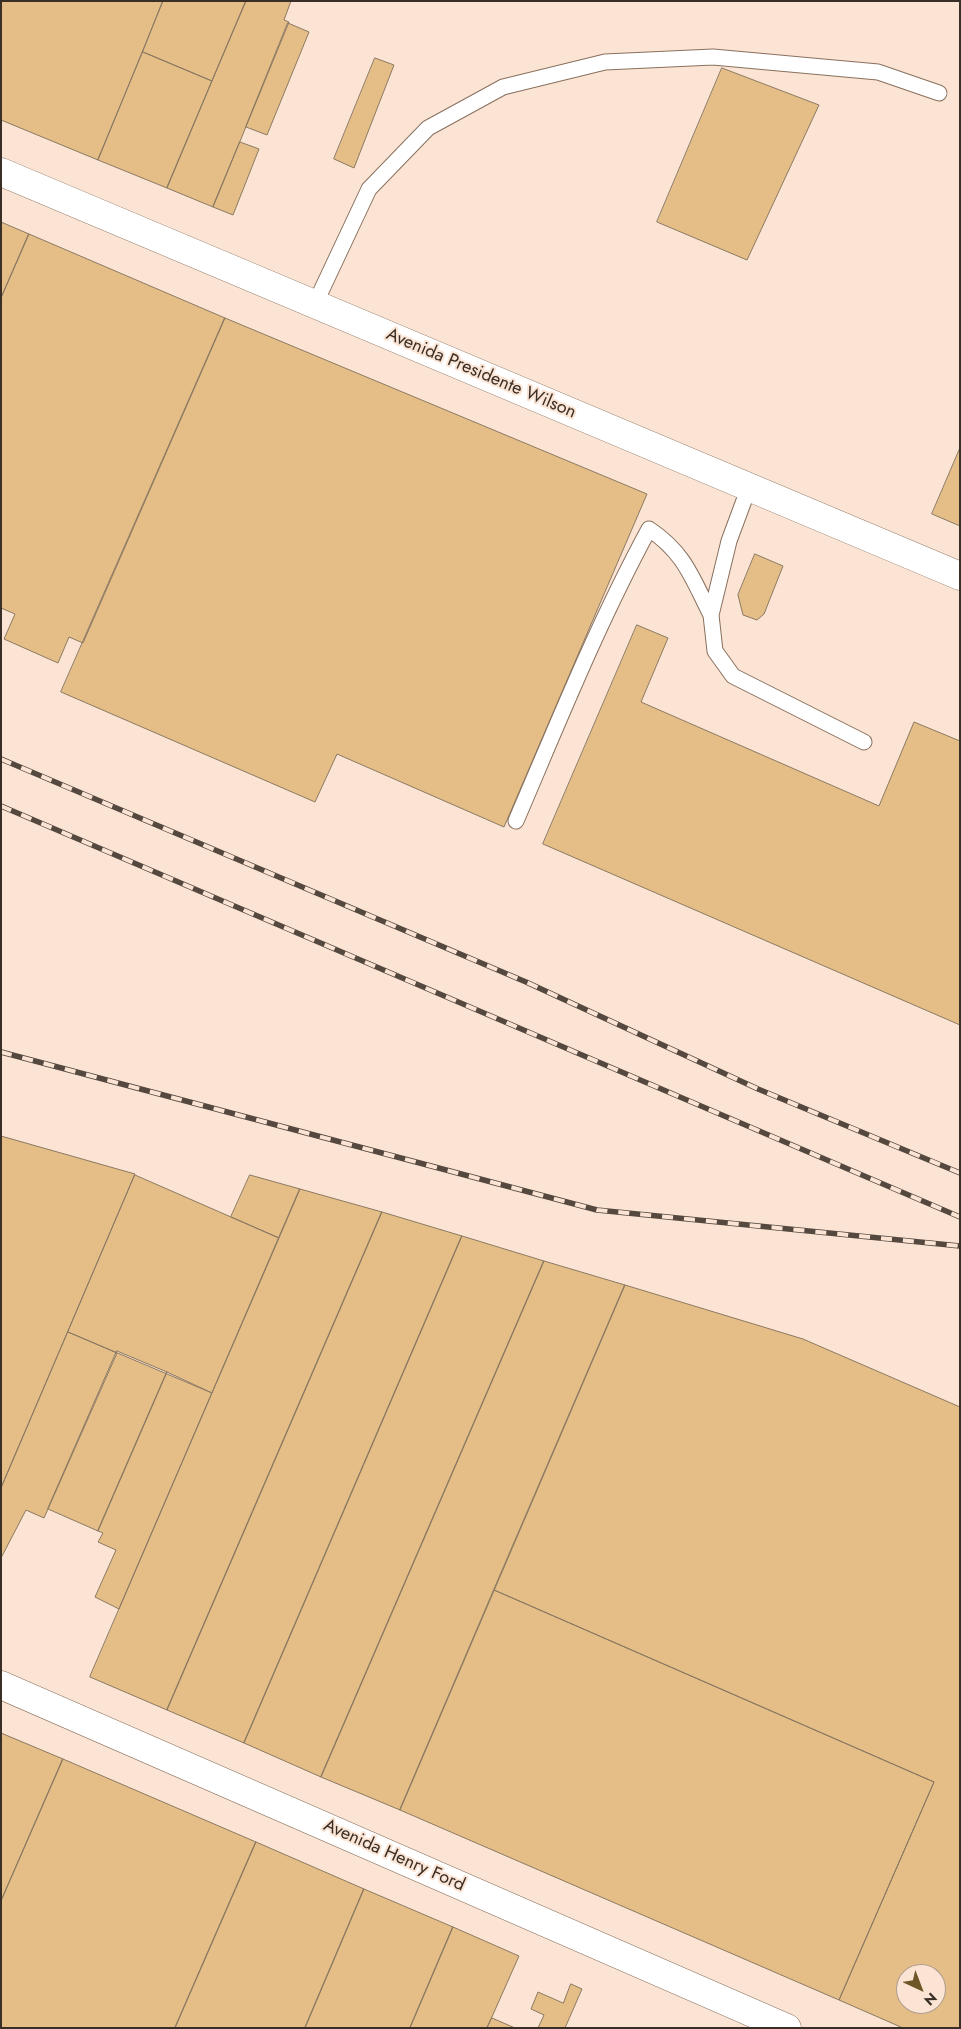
<!DOCTYPE html>
<style>
body{margin:0}
#map{position:relative;width:961px;height:2029px;overflow:hidden;background:#fbe4d4;font-family:Jost,sans-serif}
canvas{display:block}
.frame{position:absolute;inset:0;border:2px solid #3a2f27;pointer-events:none}
.north{position:absolute;left:896px;top:1964px;width:50px;height:50px;box-sizing:border-box;background:#fbe4d4;border:1px solid #ae9c8f;border-radius:50%;rotate:137deg;font-size:14px;font-weight:700;line-height:20px;text-align:center;color:#3a2f27}
.north::after{content:'';display:block;margin:auto;width:18px;height:22px;background:#6f5627;clip-path:polygon(50% 0,100% 100%,50% 72%,0 100%)}
</style>
<div id="map">
<canvas width="961" height="2029"></canvas>
<div class="frame"></div>
<div class="north">N</div>
</div>
<script>
const context = document.querySelector('canvas').getContext('2d');
context.lineJoin = 'round';
function paint(path, color) { context.fillStyle = color; context.fill(path, 'evenodd'); }
function strokePath(path, color, width, dash) { context.strokeStyle = color; context.lineWidth = width; context.lineCap = dash ? 'butt' : 'round'; context.setLineDash(dash || []); context.stroke(path); }
function drawText(font, color, halo, rows, align = 'center') {
  context.font = font + ' Jost,sans-serif'; context.lineWidth = 4; context.setLineDash([]); context.textBaseline = 'middle'; context.strokeStyle = halo; context.fillStyle = color; for (const [text, x, y, turn = 0] of rows) {
    context.save(); context.translate(x, y); context.rotate((+turn || 0) * Math.PI / 180); context.textAlign = isNaN(turn) ? turn : align; if (halo) context.strokeText(text, 0, 0); context.fillText(text, 0, 0); context.restore();
  }
}
const building = new Path2D(`
 M1,1H163L98,160L1,120Z
 M163,1H246L212,81L143,52Z
 M246,1H291L284,20L289,22L213,207L167,188Z
 M288,23L309,32L267,135L246,127Z
 M143,52L212,81L167,188L98,160Z
 M375,58L394,65L354,168L334,159Z
 M722,68L819,105L747,260L657,222Z
 M240,142L259,149L233,215L213,207Z
 M1,222L29,234L1,298Z
 M29,234L225,318L83,643L69,637L58,663L4,639L15,614L1,608V298Z
 M225,318L647,494L504,827L337,754L315,802L61,692Z
 M960,448V526L932,514Z
 M755,554L783,566L764,614L757,620L743,615L738,595Z
 M637,625L668,638L641,702L879,806L914,722L960,741V1025L543,844Z
 M1,1136L135,1174L1,1488Z
 M135,1175L279,1238L212,1393L68,1332Z
 M250,1175L300,1189L279,1238L231,1217Z
 M300,1189L382,1212L167,1710L90,1677Z
 M382,1212L462,1236L244,1743L167,1710Z
 M462,1236L544,1261L321,1777L244,1743Z
 M544,1261L625,1285L400,1810L321,1777Z
 M625,1285L803,1339L960,1407V2028H903L839,2000L934,1782L494,1590ZM906,1974H936V2004H906Z
 M68,1332L117,1353L44,1518L26,1510L1,1558V1488Z
 M117,1351L167,1372L98,1531L48,1509Z
 M167,1372L212,1393L119,1609L95,1597L116,1550L98,1542L103,1533L98,1531Z
 M494,1590L934,1782L839,2000L400,1810Z
 M1,1733L63,1759L1,1901Z
 M63,1759L256,1842L175,2028H1V1901Z
 M256,1842L364,1889L305,2028H175Z
 M364,1889L453,1927L410,2028H305Z
 M453,1927L519,1956L487,2028H410Z
 M571,1984L582,1989L565,2028H538L544,2015L531,2009L538,1992L563,2003Z
 M492,2018L515,2028H487Z`);
const lane = new Path2D(`
 M315,304L369,189L428,128L503,87L605,62L713,57L878,72L939,93
 M749,487L729,541L711,615L715,651L733,676L864,742
 M516,821C558,723 598,623 649,529C685,553 692,578 711,615`);
const secondary = new Path2D(`
 M1,172L960,576
 M1,1685L787,2028`);
const rail = new Path2D(`
 M1,759L526,982L758,1089L960,1173
 M1,806L960,1217
 M1,1052L597,1210L960,1246`);
const streetNames = [
 ["Avenida Presidente Wilson",481,374,23],
 ["Avenida Henry Ford",394,1856,24]
];
paint(building, '#e4bd87');
strokePath(building, '#8b7961', 1);
strokePath(lane, '#89705e', 17);
strokePath(secondary, '#89705e', 29);
strokePath(lane, '#fff', 15);
strokePath(secondary, '#fff', 28);
strokePath(rail, '#55483f', 5.5);
strokePath(rail, '#fbe4d4', 4, [11]);
drawText('18px', '#3a2f27', '#fbe4d4', streetNames);
</script>
